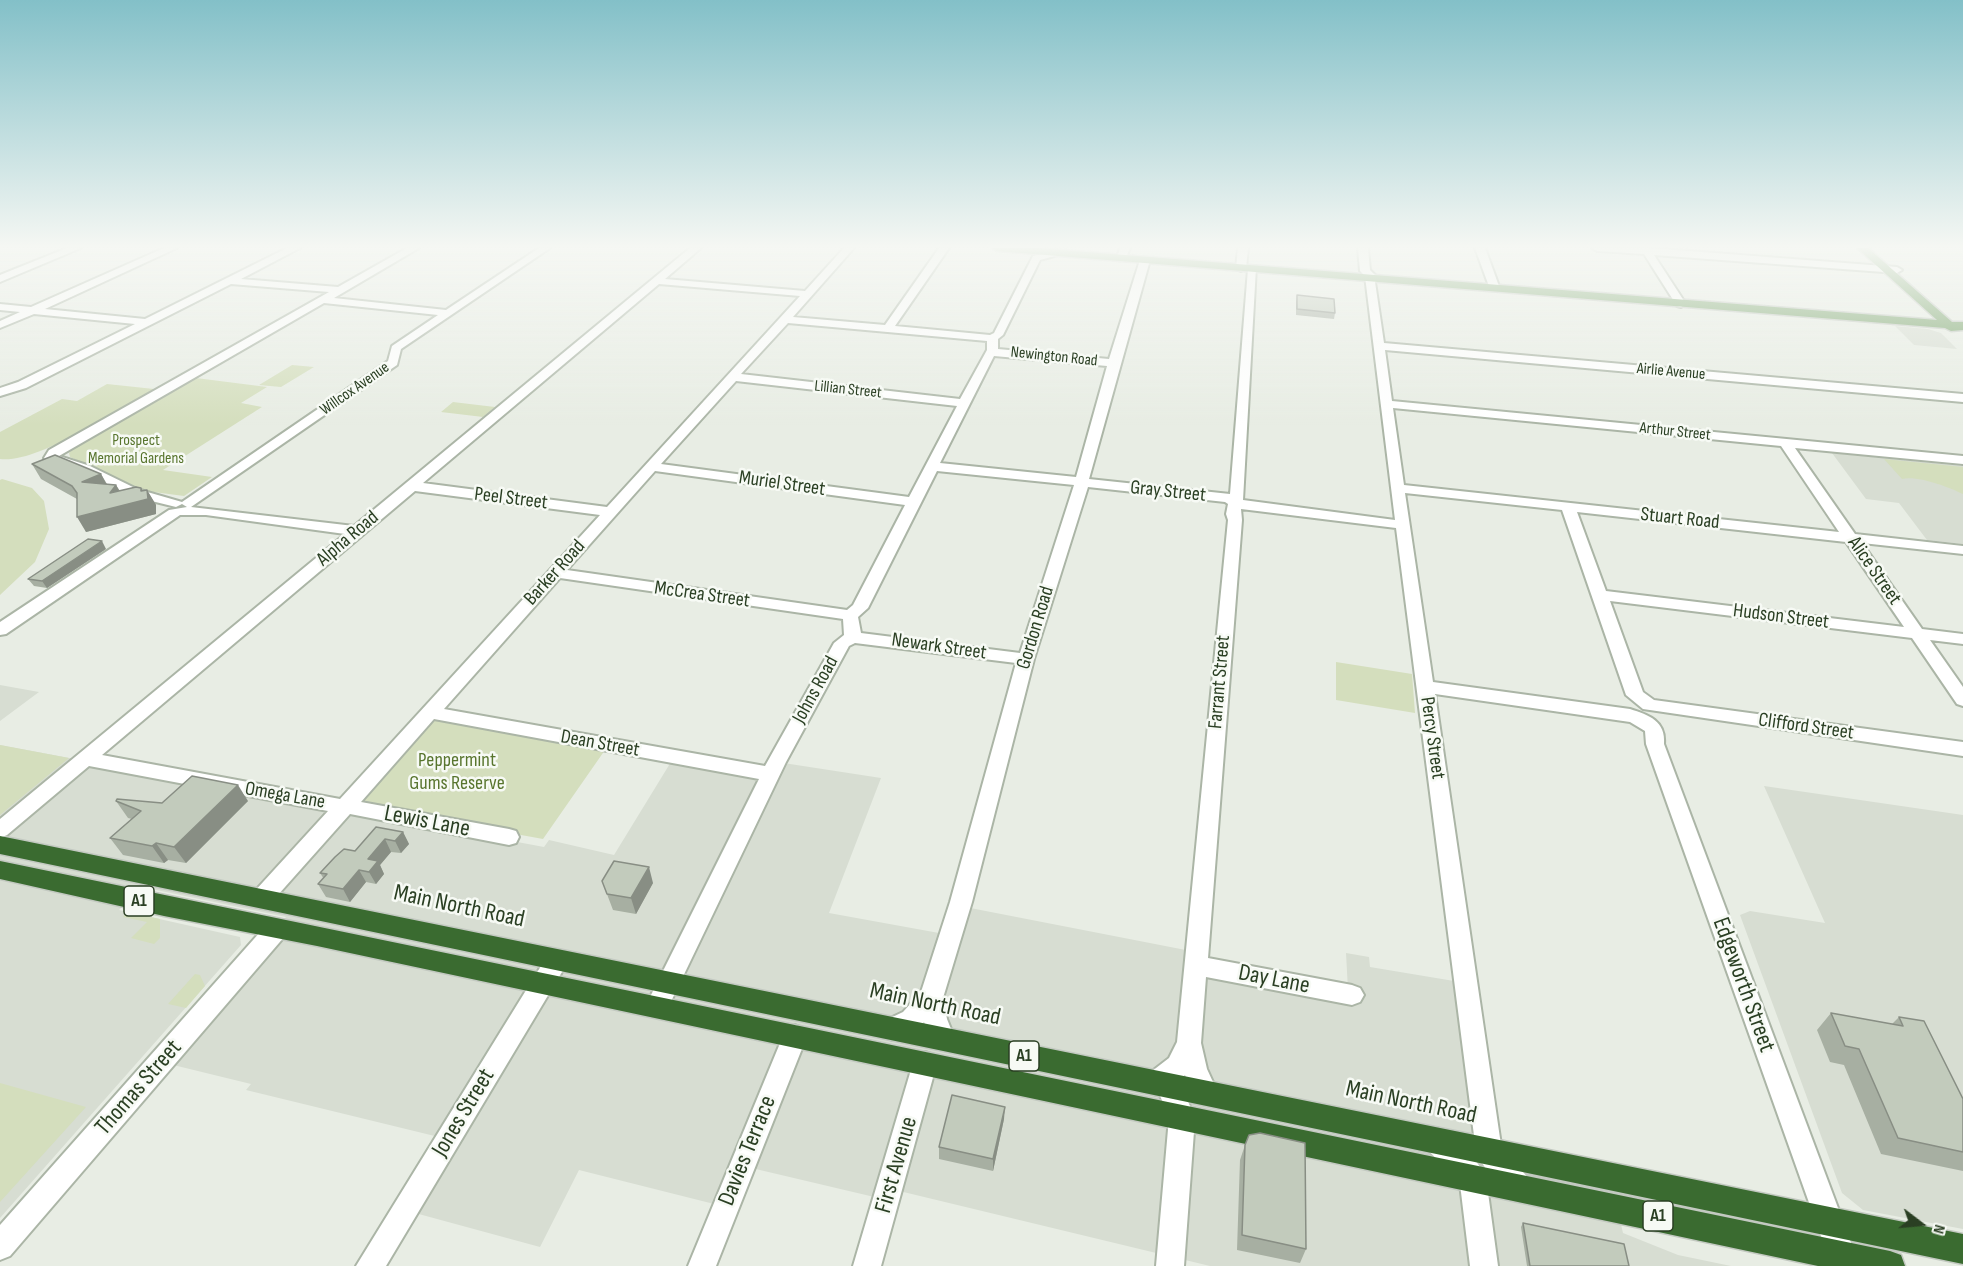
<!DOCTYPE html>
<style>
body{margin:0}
#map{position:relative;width:1963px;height:1266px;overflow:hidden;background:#e8ede4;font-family:"Sofia Sans Condensed",sans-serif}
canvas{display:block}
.north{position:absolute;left:1891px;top:1194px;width:60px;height:60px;-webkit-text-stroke:4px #f7faf5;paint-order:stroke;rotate:106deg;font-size:16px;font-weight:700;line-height:24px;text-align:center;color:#2a3f23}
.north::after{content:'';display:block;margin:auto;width:21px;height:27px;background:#2a3f23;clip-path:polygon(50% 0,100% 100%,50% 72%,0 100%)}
</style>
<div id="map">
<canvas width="1963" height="1266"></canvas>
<div class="north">N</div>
</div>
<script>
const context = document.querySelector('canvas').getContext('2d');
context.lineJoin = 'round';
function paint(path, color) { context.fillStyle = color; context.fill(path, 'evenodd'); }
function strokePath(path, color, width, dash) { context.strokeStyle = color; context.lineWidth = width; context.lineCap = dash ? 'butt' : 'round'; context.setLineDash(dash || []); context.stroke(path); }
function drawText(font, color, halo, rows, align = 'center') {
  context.font = font + ' "Sofia Sans Condensed",sans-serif'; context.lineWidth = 5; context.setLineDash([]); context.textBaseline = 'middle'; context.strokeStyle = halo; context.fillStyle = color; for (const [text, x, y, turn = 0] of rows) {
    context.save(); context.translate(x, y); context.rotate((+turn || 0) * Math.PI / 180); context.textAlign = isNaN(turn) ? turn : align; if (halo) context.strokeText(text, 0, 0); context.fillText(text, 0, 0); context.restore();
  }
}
const built = new Path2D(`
 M1895,326L1928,329L1941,333L1957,349L1914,345Z
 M1832,453L1963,466V544L1927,540L1899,503L1866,499Z
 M0,685L39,692L0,721Z
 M0,745L544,847L549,840L614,855L674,757L770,774L777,762L881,778L829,913L950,935L960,906L1196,952V961L1348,990L1346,953L1369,957L1370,967L1466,983L1491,1170L1614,1195L1623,1233L1678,1255L1731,1266H1210L891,1189L887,1200L743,1166L726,1207L579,1170L540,1247L404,1210L447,1139L246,1090L251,1084L161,1062L286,917L142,887L119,910L240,937L241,945L0,1218Z
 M1764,786L1963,815V1229L1863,1210L1842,1193L1740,915L1750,911L1825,923Z`);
const green = new Path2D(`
 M292,365L314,367L281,387L259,385Z
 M196,378L267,387L241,403L262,407L163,470L212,477L184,496L146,491L70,457L69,453L74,447Z
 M107,384L154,389C119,409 38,464 0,459V432L62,399L77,401Z
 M453,402L495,407L483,417L441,412Z
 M1884,459L1963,467V494C1949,487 1917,475 1902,479Z
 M2,479L32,488L44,501L49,529L35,562L0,595V480Z
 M1336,662L1412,674L1415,713L1336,700Z
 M428,716L605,750L543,839L351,804Z
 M0,745L69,758L0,815Z
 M127,912L160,919V938L154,944L131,938L147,922L123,917Z
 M195,974L200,975L205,986L186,1008L168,1004Z
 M0,1083L86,1107L0,1202Z`);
const minor = new Path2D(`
 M67,248H81L0,282V275Z
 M164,248H177L45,309L145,319L287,248H300L241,279L338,287L407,248H419L334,298L446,310L539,248H550L401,349L397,365L191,507L354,526L690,248H701L665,279L805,291L844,248H854L793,317L885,325L939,248H949L895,326L990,335L994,333L1033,256L1058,251V255L1040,260L1003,335L998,339V349L1109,359L1140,260L1148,258L1150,260L1089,479L1230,494L1248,269L1256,267L1243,500L1395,520L1365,276L1360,271L1358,248H1368L1370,270L1379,279L1375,282L1384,343L1963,394V402L1385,350L1392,401L1963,456V464L1795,448L1855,534L1963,546V554L1862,543L1922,629L1963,634V644L1930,640L1963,687V706L1957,704L1912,638L1610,601L1643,692L1654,700L1963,742V756L1643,709L1626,695L1562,510L1405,493L1433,682L1630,709C1649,715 1666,721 1664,744L1856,1256L1852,1266H1832L1828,1256L1646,744L1645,731L1630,722L1435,694L1501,1145L1528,1178L1532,1187L1528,1196L1519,1200C1502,1193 1483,1168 1476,1151L1396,528L1241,509L1242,520L1208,958L1352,985L1360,988L1364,995L1360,1002L1352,1005L1206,977L1201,1043L1207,1069L1218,1093L1214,1101L1205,1105L1196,1101L1185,1075L1179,1080L1195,1118L1184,1266H1156L1169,1118L1159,1093L1156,1095L1147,1091L1144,1083L1147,1075L1169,1058L1177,1042L1228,520L1226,514L1228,504L1225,502L1088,487L1034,659L972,902L943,998L947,1019L955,1039L952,1047L943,1050L934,1047L924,1022L919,1028L892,1040L884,1037L880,1029L884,1021L903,1012L921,992L950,902L1016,663L855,643L849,646L786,762L665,1014L657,1017L649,1014L645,1007L759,779L434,719L361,802L509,829L516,831L519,837L516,843L509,845L350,814L269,905L261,908L253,905L250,899L253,893L328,811L89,766L7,835L0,838V819L345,534L206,515H180L6,634L0,635V622L169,510L187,507L182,504L176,507L127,495L80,472L46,461L44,458L49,450L329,292L231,284L26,388L0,396V388L18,382L135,324L34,314L0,328V321L20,312L0,310V304L31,307ZM659,284L800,296L607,507L423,483ZM324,303L438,315L392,346L388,361L182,502L137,489L90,466L59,456ZM788,323L987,341V350L960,399L741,374ZM994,356L1107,366L1076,477L940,463ZM736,381L957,406L909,497L661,464ZM1393,408L1781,446L1839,532L1404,485ZM655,471L905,505L853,605L847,610L567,570ZM937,471L1074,485L1020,653L861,633L858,617L868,608ZM415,491L600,515L340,799L102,755ZM1577,512L1846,542L1904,627L1606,591ZM560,578L843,619L844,635L834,643L765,766L444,709Z
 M1120,248H1130L1125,260L1117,258Z
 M1238,248H1248L1246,268L1241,271L1236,268Z
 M1475,248H1485L1500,289L1499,291L1490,289Z
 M1592,248H1650L1897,267L1902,270L1897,273L1654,255L1686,304L1681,307L1677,306L1644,254L1597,251Z
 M277,920L285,922L288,929L285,936L10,1256L0,1260V1225L269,922Z
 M557,950L565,953L568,960L565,967L386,1266H356L549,953Z
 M795,1025L803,1028L807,1036L716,1266H688L783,1036L787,1028Z
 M925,1052L934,1055L937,1063L881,1266H853L913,1063L916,1055Z
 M1437,1128C1455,1136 1479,1160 1486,1178L1498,1266H1470L1460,1184L1428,1150L1424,1141L1428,1132Z`);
const major = new Path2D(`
 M992,248H1037L1937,320L1857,248H1868L1952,322H1963V330L1951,331L1945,328L997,251Z`);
const highway = new Path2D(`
 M0,836L1963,1234V1264L0,854Z
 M0,861L1890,1251L1901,1255L1905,1266H1818L317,946L164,916L0,879Z`);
const wall = new Path2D(`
 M1297,295L1335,313L1334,319L1296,315V302Z
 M32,464L101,474L107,484L116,485L120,491H143L147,490L156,505V514L86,532L77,499L41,479Z
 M106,549L47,588L34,586L28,579Z
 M116,801L162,803L248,801L186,863L168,860L164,863L123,855L110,838L132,819L128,818Z
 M403,832L409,844L401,853L391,852L380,865L384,874L376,884L366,882L350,902L326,897L318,884L324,879L320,873L355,851Z
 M602,881L653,883L636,914L613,910Z
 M1831,1013L1892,1024L1899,1017L1963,1099V1171L1881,1154L1844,1065L1830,1062L1817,1030Z
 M1004,1119L993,1171L939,1159V1147Z
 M1245,1145L1306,1249L1300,1263L1237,1250L1240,1160Z
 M1523,1223L1629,1266H1527L1521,1227Z`);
const shadedWall = new Path2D(`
 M101,474L109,489L82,482Z
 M116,485L124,499L141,491V488L147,499V490L156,505V514L86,532L77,517L110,493Z
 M102,541L106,549L47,588L42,581Z
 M238,785L248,801L186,863L174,847Z
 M403,832L409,844L401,853L395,841Z
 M385,839L391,852L380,865L384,874L376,884L369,872L368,859Z
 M156,843L168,860L164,863L152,846Z
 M649,867L653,883L636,914L631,898Z
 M359,870L366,882L350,902L343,889Z
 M1005,1107L1004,1119L993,1171V1159Z`);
const building = new Path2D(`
 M1297,295L1334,299L1335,313L1297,309Z
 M55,455L101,474L82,482L116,485L110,493L136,487L141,488V491L147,490L148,499L77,517V493L72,486L32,464Z
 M88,539L102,541L42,581L28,579Z
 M192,776L238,785L174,847L156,843L152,846L110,838L141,811L116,801L117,799L162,803Z
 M376,827L403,832L395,841L385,839L368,859L378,861L369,872L359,870L343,889L318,884L327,874L320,873L335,857L344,849L355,851Z
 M614,861L649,867L631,898L607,894L602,881Z
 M1831,1013L1903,1026L1899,1017L1924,1021L1963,1099V1152L1898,1138L1859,1049L1845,1046Z
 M952,1095L1005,1107L993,1159L939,1147Z
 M1260,1133L1305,1143L1306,1249L1242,1235L1245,1145L1249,1135Z
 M1523,1223L1624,1244L1629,1266H1530Z`);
const farStreetnames = [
 ["Newington Road",1054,357,6],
 ["Airlie Avenue",1671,372,5],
 ["Willcox Avenue",355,389,-35],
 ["Lillian Street",848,390,6],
 ["Arthur Street",1675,432,6]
];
const farParknames = [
 ["Prospect",136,441],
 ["Memorial Gardens",136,459]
];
const shields = [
 [139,901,30],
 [1024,1056,30],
 [1658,1216,30]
];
const shieldNames = [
 ["A1",139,901],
 ["A1",1024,1056],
 ["A1",1658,1216]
];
const streetNames = [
 ["Muriel Street",782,484,8],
 ["Gray Street",1168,492,6],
 ["Peel Street",511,499,7],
 ["Stuart Road",1680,519,6],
 ["Alpha Road",348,539,-40],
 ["Alice Street",1874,571,55],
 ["Barker Road",555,573,-48],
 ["McCrea Street",702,595,8],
 ["Hudson Street",1781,617,7],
 ["Gordon Road",1036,628,-73],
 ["Newark Street",939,647,8],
 ["Farrant Street",1220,682,-85],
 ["Johns Road",816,690,-61],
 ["Clifford Street",1806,727,8],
 ["Percy Street",1432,738,82],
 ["Dean Street",600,744,10],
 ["Omega Lane",285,796,10]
];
const parkNames = [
 ["Peppermint",457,761],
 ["Gums Reserve",457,784]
];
const nearStreetnames = [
 ["Lewis Lane",427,822,11],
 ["Main North Road",459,907,12],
 ["Day Lane",1274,980,11],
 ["Edgeworth Street",1743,985,70],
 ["Main North Road",935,1005,12],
 ["Thomas Street",139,1088,-49],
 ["Main North Road",1411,1103,12],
 ["Jones Street",464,1113,-59],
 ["Davies Terrace",748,1151,-68],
 ["First Avenue",897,1165,-74]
];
paint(built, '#d7ddd2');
paint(green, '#d4debd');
strokePath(minor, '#abb5a6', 4);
strokePath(major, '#c3c9c1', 3);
strokePath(highway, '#c3c9c1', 3);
paint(minor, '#fff');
paint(major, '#77a269');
paint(highway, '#3a6b30');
paint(wall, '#a7afa2');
paint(shadedWall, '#888e84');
paint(building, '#c2cbbc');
strokePath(building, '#888e84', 1.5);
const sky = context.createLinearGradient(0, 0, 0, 425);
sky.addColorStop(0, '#83c0c8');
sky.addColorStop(0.58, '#f5f7f3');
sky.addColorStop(1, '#f5f7f300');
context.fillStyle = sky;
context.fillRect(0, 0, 1963, 425);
drawText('16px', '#2a3f23', '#f7faf5', farStreetnames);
drawText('16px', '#58752e', '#f7faf5', farParknames);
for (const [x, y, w] of shields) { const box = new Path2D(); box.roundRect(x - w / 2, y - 15, w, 30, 4.5); context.fillStyle = '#f7faf5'; context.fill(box); strokePath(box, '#2a3f23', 1.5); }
drawText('bold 18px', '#2a3f23', null, shieldNames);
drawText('20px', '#2a3f23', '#f7faf5', streetNames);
drawText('20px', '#58752e', '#f7faf5', parkNames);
drawText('24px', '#2a3f23', '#f7faf5', nearStreetnames);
</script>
